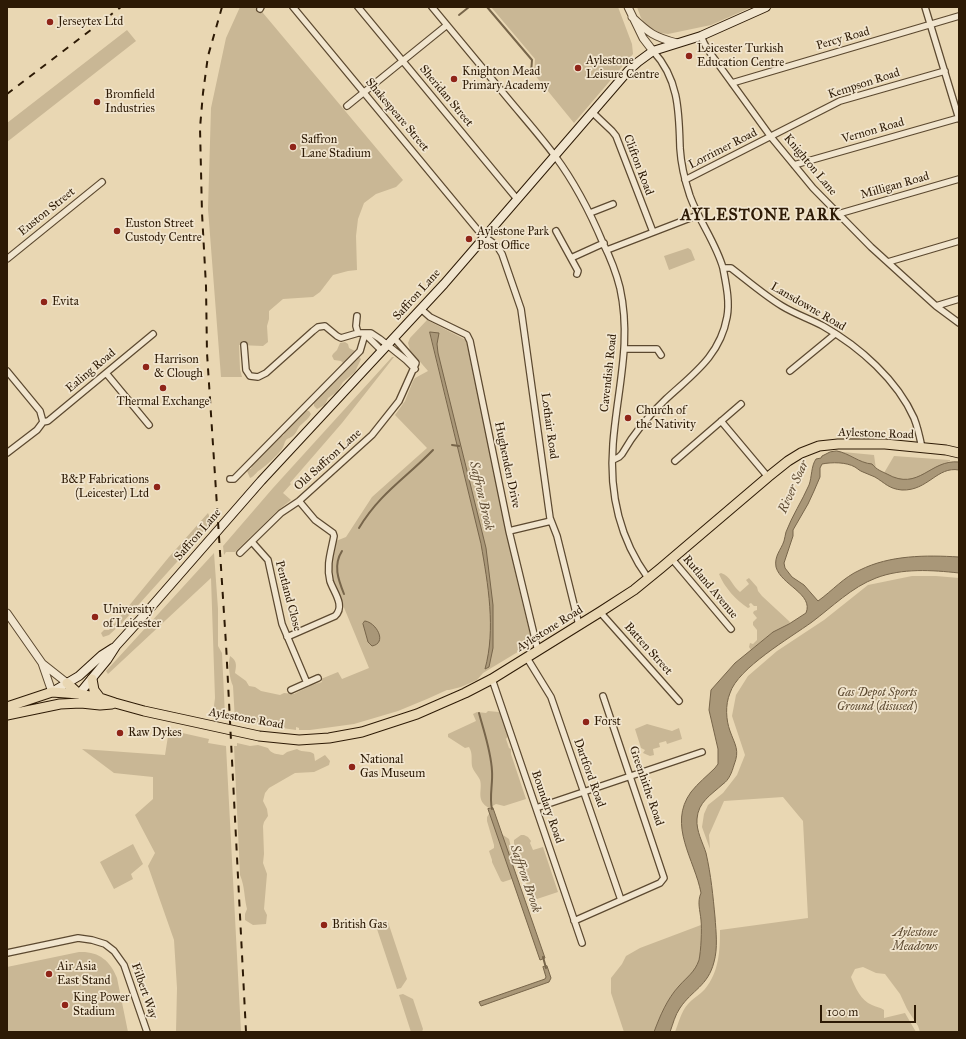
<!DOCTYPE html>
<style>
body{margin:0}
#map{position:relative;width:966px;height:1039px;overflow:hidden;background:#e9d7b3;font-family:"IM FELL Great Primer",serif}
canvas{display:block}
.frame{position:absolute;inset:0;border:8px solid #2d1a05;pointer-events:none}
.scale{position:absolute;left:820px;top:1005px;width:96px;height:18px;box-sizing:border-box;border:2px solid #2d1a05;border-top:0;padding-left:5px;font-size:12px;line-height:14px;white-space:nowrap;color:#2d1a05;-webkit-text-stroke:3px #f1e5ce;paint-order:stroke}
</style>
<div id="map">
<canvas width="966" height="1039"></canvas>
<div class="frame"></div>
<div class="scale">100 m</div>
</div>
<script>
const context = document.querySelector('canvas').getContext('2d');
context.lineJoin = 'round';
function paint(path, color) { context.fillStyle = color; context.fill(path, 'evenodd'); }
function strokePath(path, color, width, dash) { context.strokeStyle = color; context.lineWidth = width; context.lineCap = dash ? 'butt' : 'round'; context.setLineDash(dash || []); context.stroke(path); }
function drawText(font, color, halo, rows, align = 'center') {
  context.font = font + ' "IM FELL Great Primer",serif'; context.lineWidth = 3.5; context.setLineDash([]); context.textBaseline = 'middle'; context.strokeStyle = halo; context.fillStyle = color; for (const [text, x, y, turn = 0] of rows) {
    context.save(); context.translate(x, y); context.rotate((+turn || 0) * Math.PI / 180); context.textAlign = isNaN(turn) ? turn : align; if (halo) context.strokeText(text, 0, 0); context.fillText(text, 0, 0); context.restore();
  }
}
const green = new Path2D(`
 M240,7H258L403,180L396,187L376,194L364,203L358,219L356,236L357,270L348,271L333,275L320,292L313,297L283,299L269,311V319L267,326L268,342L263,346L239,345L240,369L242,377H221L208,209L211,108L226,38Z
 M491,7H618L632,44L633,54L574,123L534,74L535,59Z
 M637,7H752L711,25L668,34L660,33L647,26L641,18Z
 M127,30L136,41L7,142V123Z
 M688,248L691,250L695,260L669,270L664,256Z
 M427,320L466,340L517,581L531,638L526,647L483,673L477,680L461,687L449,690H447L427,699L398,711L354,724L310,730H299V728L296,727V730L235,721L233,686C229,678 228,664 230,656C238,661 236,667 235,673L246,681L249,686L255,687L261,691L280,695L284,693L294,694L312,685L322,682L321,679L338,672L342,679L369,668L333,581L331,565L336,541L346,537L372,497L427,448L395,415L405,401L413,381L415,378L428,371L410,350L408,343L410,338Z
 M345,342L348,344L349,348L355,351V354L350,357L344,364L341,361L334,360L332,356L333,354L337,350L340,343Z
 M358,356L361,359L355,372L343,382L337,392L328,398L325,405L317,409L314,406V403L331,384H333L338,376Z
 M392,357H394L342,423L290,483L291,484L283,493L291,500L277,511L235,552H226L224,555L223,546L273,488Z
 M305,410L309,411L311,414C308,420 302,423 299,427C297,430 296,433 294,435C291,438 288,438 286,440C284,443 284,446 282,449C276,457 268,464 260,470C256,472 255,476 250,478L247,471L249,469H251L253,462L260,458V455L277,438L284,435L285,431Z
 M843,452L874,455L876,469L872,464C864,464 849,457 843,452Z
 M894,456L950,460V461C932,467 913,487 892,477C889,476 887,474 884,473Z
 M208,513L212,523L122,623L109,635L103,637L101,633L104,630H109L169,557Z
 M214,553L218,609V646L222,653L225,716L213,714L215,698L211,578L108,674L106,671Z
 M721,573C731,576 732,586 740,592L749,584L746,580L749,578L757,587L758,591L762,596L790,622L789,624L773,632L751,650L749,647L750,643L753,644L757,640V630L753,625V622L757,618L753,613L754,611L757,610V606H754L751,603L749,604L750,607L748,608C736,600 724,587 719,574Z
 M912,576H936L959,578V1032H920L918,1026L907,1009L900,994L885,974L876,973L863,967L855,969L851,977C855,987 861,1001 872,1005C876,1007 880,1007 884,1010V1018L905,1013L916,1032H675C679,1022 681,1012 688,1004C693,998 700,995 705,989C719,972 720,951 720,930L808,918L803,821L783,797L724,801L709,835L710,849L702,827L704,814L708,805L723,793L737,775L745,755L732,716L736,695L748,676L777,651L824,620L868,585Z
 M488,711L499,712L504,719L509,735L506,739L509,748L511,749V754L526,799L504,806L496,804L489,808C475,800 483,790 480,780C478,775 473,771 472,766C471,758 473,754 469,747L465,748L448,737V734L476,721L473,714L477,712L486,713Z
 M647,724L672,731L679,728L682,739L667,744L666,741L659,743L660,747L653,749L654,755L650,756L643,753L645,750L641,748L635,729Z
 M169,730L209,739L208,743L226,746L241,1032H176L177,988L174,940L148,866L155,853L135,815L153,799V777L114,773L82,749L165,755Z
 M237,743L250,746L258,745L268,748C271,754 277,754 283,755L287,752L297,749C303,753 309,750 314,754L315,761L325,755L330,761L329,765L314,772L295,773L269,788L265,793L263,801L267,809L268,816L264,822L263,826L264,854L263,863L267,874L264,909L267,915L266,924L253,925L245,920V914L247,909C244,897 245,887 240,875L234,746H237Z
 M489,814H492L499,825L500,833L509,839L511,847L514,846V840L521,835H524L528,837L531,841L530,843L533,850L543,847L558,892L534,900L530,887L526,884L528,881L524,874L521,860H519L517,857L512,859L511,863L512,879L503,882L501,881L492,862V860L489,851L494,848V845L487,821V817Z
 M133,844L143,864L131,874L133,879L114,889L100,862Z
 M388,922L407,979L401,988L397,989L376,926Z
 M701,925C701,938 702,955 696,968C692,975 685,980 679,986C667,999 660,1016 654,1032H624L611,993V978L622,964L626,956L640,948Z
 M79,952C98,951 110,960 117,978L128,1032H7V967Z
 M403,994L413,999L423,1029L422,1032H411L399,995Z`);
const water = new Path2D(`
 M430,332L439,333L437,344L438,353L486,548L493,605V648L489,667L485,669C496,629 488,584 481,544Z
 M837,451C849,453 859,463 872,464C877,470 881,471 887,474C919,492 930,459 959,462V470C937,466 928,491 902,490C889,489 885,483 875,477C871,475 867,474 863,472C860,471 858,469 855,467C846,462 832,462 822,464L820,468V477L814,491L808,504L793,530V536L784,563L785,568L792,577L804,585L818,601C832,591 844,577 860,570C890,555 926,555 959,557V573C932,570 902,568 876,578C852,587 832,607 812,622C790,638 738,668 730,693C725,705 726,720 730,731C735,745 740,750 734,765C732,772 729,780 723,784C711,795 698,802 697,819C696,831 703,843 706,853C711,875 713,896 715,917C716,932 718,948 714,962C708,986 692,990 680,1008C675,1015 673,1024 670,1032H654C660,1016 667,999 679,986C687,977 695,972 699,960C701,951 702,929 701,920C700,910 697,902 701,893C695,860 667,825 691,792C698,783 707,776 715,768L718,764V749L709,710L711,690L735,663L751,650L773,632L789,624L806,613C814,594 781,585 776,567C774,556 781,550 784,541C785,538 785,535 786,532C792,516 802,501 809,485C812,477 811,466 816,459L821,458L822,456L830,452Z
 M365,621C376,622 388,643 372,646L368,642L363,624Z
 M493,808L545,958L540,960L488,809Z
 M547,966L551,978L549,982L481,1006L479,1002L545,979L546,977L543,967Z`);
const stream = new Path2D(`
 M487,7L532,60L531,73
 M459,15L469,7
 M452,445L459,446
 M359,528C380,493 406,478 433,450
 M342,551C333,565 338,579 344,594
 M479,713C484,732 491,751 492,771C493,784 489,797 492,809
 M543,957L546,968`);
const minor = new Path2D(`
 M293,7L481,234L497,246L502,254L521,309L550,518L557,536L579,625
 M358,7L517,199
 M432,7C458,38 484,70 510,101C525,119 541,137 555,156C575,183 590,212 603,243C610,257 616,272 620,288C632,343 617,390 613,444C609,494 619,538 648,578
 M925,7L959,119
 M260,9L261,7
 M701,36L704,43L708,50L771,137L813,188L871,247L936,306L959,323
 M653,51C679,79 679,112 680,148C681,164 685,181 690,196C699,221 716,243 723,268H731C748,281 764,295 782,306C795,314 810,319 823,326C860,347 897,380 914,418C918,428 920,438 922,448
 M732,83L959,16
 M347,106L447,25
 M592,112L612,131L616,136L653,232
 M794,165L959,118
 M685,180L840,101L945,71
 M590,213L613,204
 M838,214L959,179
 M556,231L578,271L577,274
 M607,250L698,215
 M571,258L604,243
 M7,259L102,182
 M888,262L959,241
 M936,306L959,299
 M421,309L430,317L467,335L470,341L509,531L538,651
 M357,316L356,326L358,333
 M365,334L382,351
 M244,345L246,370L250,376L258,377L266,373L313,331L318,327L325,326L337,336L341,338L358,333H371L380,339L406,360L415,369
 M625,349H657L661,355
 M7,371L40,411L43,422L37,430L7,453
 M790,371L835,334
 M106,373L149,425
 M721,421L768,477
 M43,422L48,421L153,334
 M613,460L619,457L622,454C634,433 649,415 666,399C693,374 720,356 727,317C730,301 726,284 723,268
 M675,461L741,404
 M230,479H234L360,351L365,334
 M509,531L551,521
 M252,542L268,560L282,624L307,683
 M240,553L281,513L299,501L372,435L399,401L416,363L394,338
 M672,559L731,629
 M600,612L679,701
 M287,637L335,616C346,606 333,591 330,581C326,565 331,552 334,536L333,533L315,520L299,501
 M527,658L551,697L621,900
 M492,679L582,943
 M291,690L318,678
 M536,808L702,752
 M574,921L660,883L664,878L603,696
 M7,953L78,938L92,940L105,944L114,951L124,965L147,1032`);
const tertiary = new Path2D(`
 M628,7L643,38L653,51
 M632,17C649,33 654,37 677,43
 M7,613L42,663L52,692
 M43,664L67,683`);
const secondary = new Path2D(`
 M52,692L79,676L102,655L113,648
 M79,694L107,660L116,646L145,614L261,481L444,284L628,71L638,62L653,51L701,36L766,7`);
const primary = new Path2D(`
 M92,679L94,690L100,698
 M67,683L79,694
 M7,707L52,692L79,694L100,698L115,703L144,711L259,736L299,740L329,738L362,732L417,714L465,693L492,679L600,612L634,590L661,568L768,477L788,461L801,453L819,446L838,444H885L946,450L959,453
 M7,715L60,704L81,703L100,705L112,704`);
const rail = new Path2D(`
 M222,7L208,56L203,93L200,128L202,213L206,286L207,353L226,644L246,1032
 M7,94L121,7`);
const markers = [
 [50,22,4,"#8f2418"],
 [689,56,4,"#8f2418"],
 [578,68,4,"#8f2418"],
 [454,79,4,"#8f2418"],
 [97,102,4,"#8f2418"],
 [293,147,4,"#8f2418"],
 [117,231,4,"#8f2418"],
 [469,239,4,"#8f2418"],
 [44,302,4,"#8f2418"],
 [146,367,4,"#8f2418"],
 [163,388,4,"#8f2418"],
 [628,418,4,"#8f2418"],
 [157,487,4,"#8f2418"],
 [95,617,4,"#8f2418"],
 [586,722,4,"#8f2418"],
 [120,733,4,"#8f2418"],
 [352,767,4,"#8f2418"],
 [324,925,4,"#8f2418"],
 [49,974,4,"#8f2418"],
 [65,1005,4,"#8f2418"]
];
const poiNames = [
 ["Jerseytex Ltd",58,22],
 ["Leicester Turkish",697,49],
 ["Education Centre",697,63],
 ["Aylestone",586,61],
 ["Leisure Centre",586,75],
 ["Knighton Mead",462,72],
 ["Primary Academy",462,86],
 ["Bromfield",105,95],
 ["Industries",105,109],
 ["Saffron",301,140],
 ["Lane Stadium",301,154],
 ["Euston Street",125,224],
 ["Custody Centre",125,238],
 ["Aylestone Park",477,232],
 ["Post Office",477,246],
 ["Evita",52,302],
 ["Harrison",154,360],
 ["& Clough",154,374],
 ["Thermal Exchange",163,402,"center"],
 ["Church of",636,411],
 ["the Nativity",636,425],
 ["B&P Fabrications",149,480,"right"],
 ["(Leicester) Ltd",149,494,"right"],
 ["University",103,610],
 ["of Leicester",103,624],
 ["Forst",594,722],
 ["Raw Dykes",128,733],
 ["National",360,760],
 ["Gas Museum",360,774],
 ["British Gas",332,925],
 ["Air Asia",57,967],
 ["East Stand",57,981],
 ["King Power",73,998],
 ["Stadium",73,1012]
];
const streetNames = [
 ["Percy Road",843,39,-16],
 ["Kempson Road",864,84,-18],
 ["Sheridan Street",446,96,50],
 ["Shakespeare Street",397,115,50],
 ["Vernon Road",873,131,-16],
 ["Lorrimer Road",723,149,-27],
 ["Clifton Road",638,165,69],
 ["Knighton Lane",810,165,50],
 ["Milligan Road",895,186,-16],
 ["Euston Street",47,212,-39],
 ["Saffron Lane",417,295,-48],
 ["Lansdowne Road",808,307,30],
 ["Ealing Road",91,371,-40],
 ["Cavendish Road",609,373,-84],
 ["Lothair Road",549,426,82],
 ["Aylestone Road",876,434,2],
 ["Old Saffron Lane",328,460,-42],
 ["Hughenden Drive",507,465,78],
 ["Saffron Lane",198,535,-49],
 ["Rutland Avenue",710,587,50],
 ["Pentland Close",288,596,75],
 ["Aylestone Road",550,629,-32],
 ["Batten Street",648,649,48],
 ["Aylestone Road",246,719,10],
 ["Dartford Road",589,773,70],
 ["Greenhithe Road",646,786,71],
 ["Boundary Road",547,807,71],
 ["Filbert Way",144,991,71]
];
const parkNames = [
 ["Gas Depot Sports",877,693],
 ["Ground (disused)",877,707],
 ["Aylestone",915,933],
 ["Meadows",915,947]
];
const waterNames = [
 ["River Soar",794,487,-66],
 ["Saffron Brook",481,496,77],
 ["Saffron Brook",525,879,71]
];
const districtNames = [
 ["AYLESTONE PARK",761,216]
];
paint(green, '#c9b795');
paint(water, '#a99778');
strokePath(water, '#77654a', 1);
strokePath(stream, '#77654a', 2);
strokePath(minor, '#5c4930', 8);
strokePath(tertiary, '#5c4930', 9);
strokePath(secondary, '#2d1a05', 10);
strokePath(primary, '#2d1a05', 11);
strokePath(minor, '#f1e5ce', 5.5);
strokePath(tertiary, '#f1e5ce', 7);
strokePath(secondary, '#f1e5ce', 8);
strokePath(primary, '#e9d7b3', 9);
strokePath(rail, '#2d1a05', 2, [7, 7]);
for (const [x, y, r, color] of markers) { const dot = new Path2D(); dot.arc(x, y, r, 0, 2 * Math.PI); context.fillStyle = color; context.fill(dot); strokePath(dot, '#f1e5ce', 1.5); }
drawText('12px', '#2d1a05', '#f1e5ce', poiNames, 'left');
drawText('12px', '#2d1a05', '#f1e5ce', streetNames);
drawText('italic 12px', '#5c4930', '#f1e5ce', parkNames);
drawText('italic 13px', '#5f4c33', '#f1e5ce', waterNames);
context.letterSpacing = '1px';
drawText('bold 16px', '#2d1a05', '#f1e5ce', districtNames);
context.letterSpacing = '0px';
</script>
